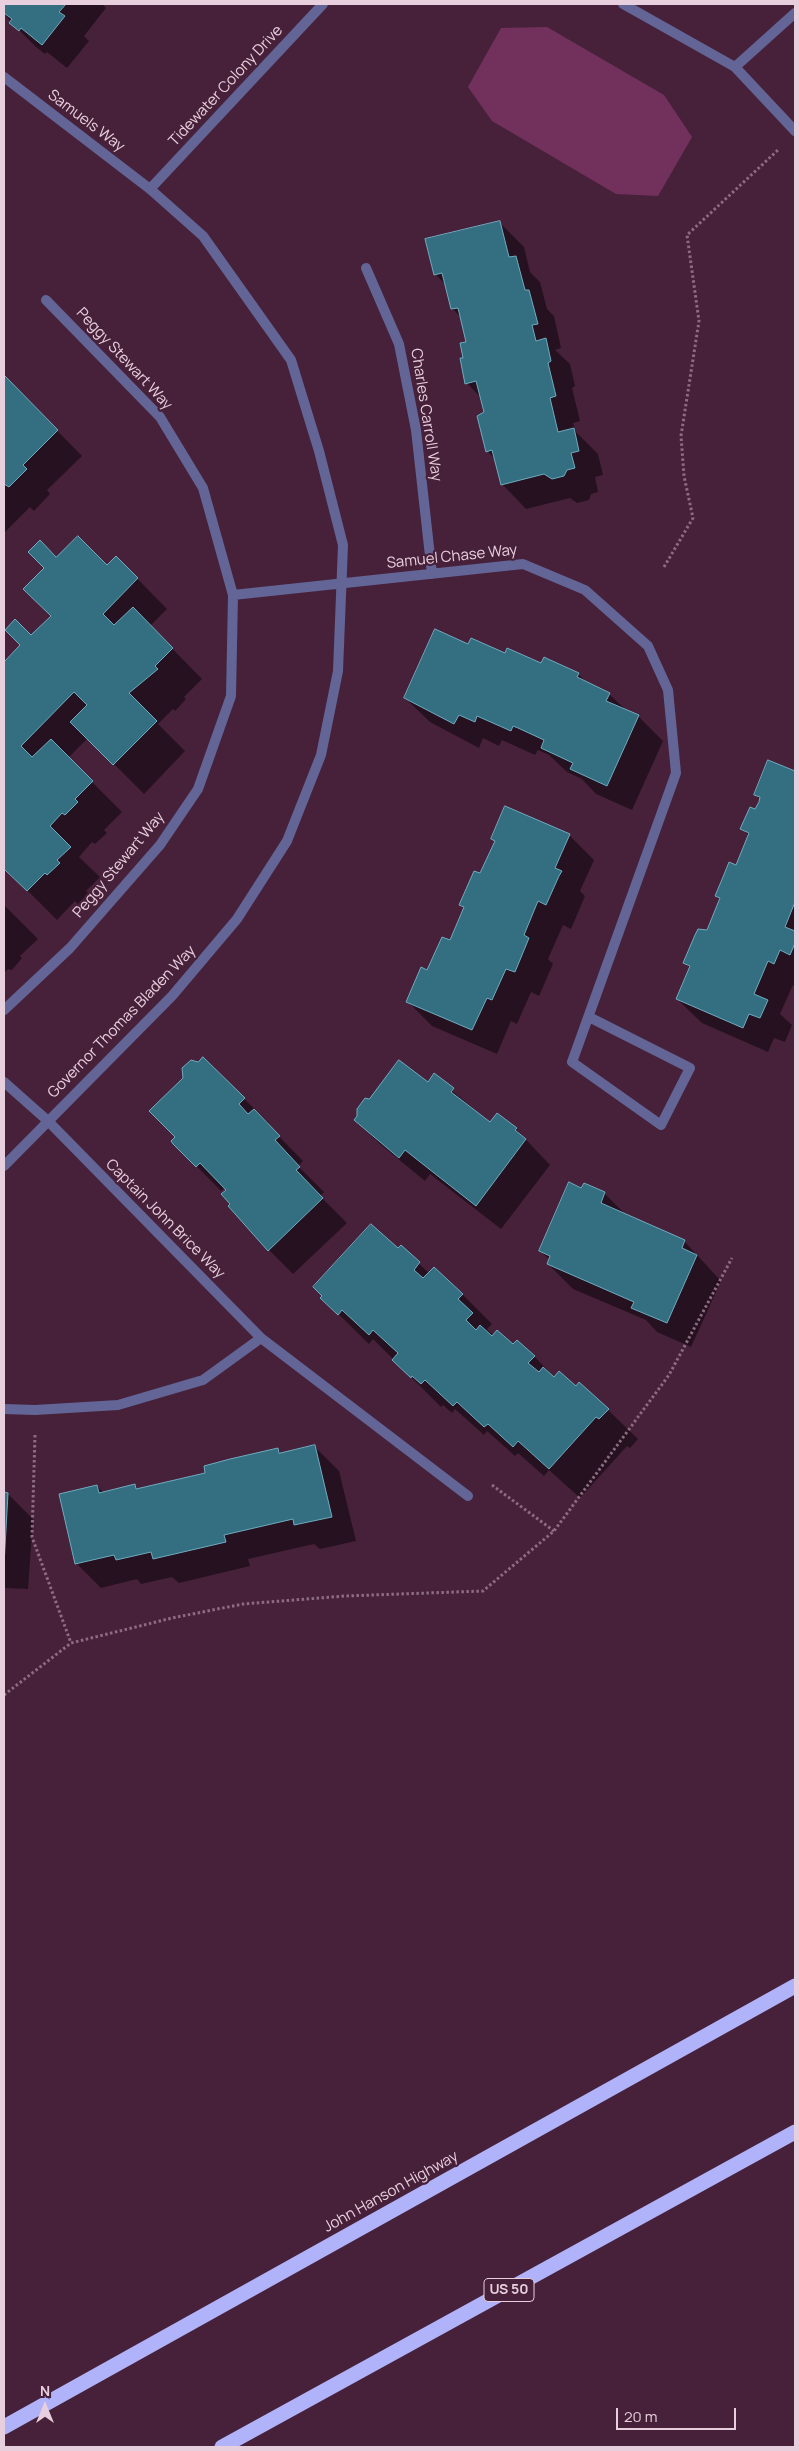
<!DOCTYPE html>
<style>
body{margin:0}
#map{position:relative;width:799px;height:2451px;overflow:hidden;background:#47213a;font-family:Manrope,sans-serif}
canvas{display:block}
.frame{position:absolute;inset:0;border:5px solid #e8cfde;pointer-events:none}
.north{position:absolute;left:20px;top:2381px;width:50px;height:50px;-webkit-text-stroke:4px #47213a;paint-order:stroke;rotate:0deg;font-size:14px;font-weight:700;line-height:20px;text-align:center;color:#e8cfde}
.north::after{content:'';display:block;margin:auto;width:18px;height:22px;background:#e8cfde;clip-path:polygon(50% 0,100% 100%,50% 72%,0 100%)}
.scale{position:absolute;left:616px;top:2408px;width:120px;height:22px;box-sizing:border-box;border:2px solid #e8cfde;border-top:0;padding-left:6px;font-size:15px;line-height:18px;white-space:nowrap;color:#e8cfde;-webkit-text-stroke:4px #47213a;paint-order:stroke}
</style>
<div id="map">
<canvas width="799" height="2451"></canvas>
<div class="frame"></div>
<div class="north">N</div>
<div class="scale">20 m</div>
</div>
<script>
const context = document.querySelector('canvas').getContext('2d');
context.lineJoin = 'round';
function paint(path, color) { context.fillStyle = color; context.fill(path, 'evenodd'); }
function strokePath(path, color, width, dash) { context.strokeStyle = color; context.lineWidth = width; context.lineCap = dash ? 'butt' : 'round'; context.setLineDash(dash || []); context.stroke(path); }
function drawText(font, color, halo, rows, align = 'center') {
  context.font = font + ' Manrope,sans-serif'; context.lineWidth = 4.5; context.setLineDash([]); context.textBaseline = 'middle'; context.strokeStyle = halo; context.fillStyle = color; for (const [text, x, y, turn = 0] of rows) {
    context.save(); context.translate(x, y); context.rotate((+turn || 0) * Math.PI / 180); context.textAlign = isNaN(turn) ? turn : align; if (halo) context.strokeText(text, 0, 0); context.fillText(text, 0, 0); context.restore();
  }
}
const green = new Path2D(`
 M547,27L664,95L692,137L658,196L616,194L492,121L468,87L501,28Z`);
const shadow = new Path2D(`
 M4,4H102L106,8L84,36L89,41L67,68L47,52L45,54L36,47L11,22L4,13Z
 M499,222L524,247L530,272L540,282L547,309L554,316L561,348L555,350L570,364L575,386L572,388L580,421L573,423L576,432L598,454L603,475L595,477L598,492L591,494L589,500L577,503L570,498L526,509L502,484L496,460L487,451L485,413L481,398L467,383L465,359L467,343L461,318L452,308L446,285L435,274Z
 M4,377L82,456L47,490L50,494L34,511L30,507L4,533Z
 M116,557L167,609L150,626L202,679L184,697L186,699L177,709L175,711L173,709L158,724L185,751L144,794L88,738L68,758L122,812L104,830L107,833L95,844L92,842L79,857L100,877L86,891L89,893L78,904L75,901L57,920L4,867V663L52,616L56,559L107,567Z
 M469,646L578,674L588,684L609,694L627,711L638,716L663,741L632,810L596,794L582,779L567,772L549,755L538,750L535,755L502,740L499,746L483,738L479,748L430,722L405,698Z
 M769,762L795,773V986L793,985L780,1014L792,1025L785,1042L774,1038L768,1052L702,1023L677,999L690,968L685,963L707,931L720,900L716,896L737,866L749,836L742,828L756,810L761,800L755,794Z
 M569,835L594,860L580,891L585,896L571,929L563,925L548,959L553,964L539,996L531,992L517,1024L511,1021L497,1054L432,1026L408,1002L450,942L464,909L461,905L481,875L496,842L492,838Z
 M4,905L38,939L20,956L22,958L12,970L8,969L4,973Z
 M203,1059L269,1123L268,1125L303,1161L298,1166L324,1192L320,1196L347,1223L293,1274L269,1250L232,1204L227,1190L225,1187L221,1191L172,1141L177,1137L198,1063Z
 M434,1075L491,1124L497,1115L516,1129L550,1165L501,1229L430,1174L425,1181L380,1144L355,1120L370,1100L428,1084Z
 M582,1190L604,1193L627,1216L684,1241L721,1281L691,1347L657,1332L646,1320L573,1289L548,1264L550,1260L540,1251Z
 M401,1247L429,1273L462,1294L492,1324L487,1329L494,1336L534,1356L555,1378L576,1388L608,1410L638,1439L630,1448L627,1446L580,1498L549,1470L544,1476L518,1453L515,1456L487,1431L484,1435L455,1409L452,1413L443,1405L441,1407L373,1339L369,1344L322,1298Z
 M315,1447L339,1471L356,1541L320,1549L314,1544L248,1559L250,1566L179,1583L172,1577L141,1584L137,1579L101,1588L76,1563L97,1486L104,1493L134,1485L139,1490L207,1474L278,1450L282,1454Z
 M4,1494H8L33,1519L28,1589L4,1588Z`);
const building = new Path2D(`
 M4,4H66L59,12L65,16L42,45L21,28L19,31L9,23L12,19L4,13Z
 M500,221L509,257L516,256L525,290H529L538,324L532,325L536,341L546,338L551,361L548,363L556,396L550,398L558,432L574,428L579,451L571,453L575,468L567,470L564,476L552,479L544,474L501,485L492,450L486,452L477,416L484,412L476,381L465,384L460,358H463L460,343L466,342L458,308L451,309L442,273L434,275L425,239Z
 M4,375L58,430L23,465L27,469L9,487L4,484Z
 M78,536L107,565L116,556L138,578L103,614L114,625L133,607L173,648L155,666L158,669L129,693L157,721L113,765L70,722L87,705L74,692L21,746L32,757L51,739L93,781L75,799L78,802L65,815L62,813L50,826L71,847L57,860L60,863L47,875L45,873L27,891L4,869V662L20,645L5,630L15,619L31,635L51,616L23,589L44,568L28,552L40,540L56,557Z
 M435,629L468,644L471,638L505,653L507,648L541,663L544,657L548,659L579,673L577,677L610,693L606,701L639,715L607,786L570,769L573,763L541,748L544,740L518,728L513,726L511,731L477,716L475,722L459,715L454,724L404,698Z
 M768,760L795,771V902L785,927L795,931V943L790,955L780,950L774,964L768,961L754,994L768,1000L760,1018L749,1014L743,1028L676,999L690,966L683,963L695,935L698,929L707,930L720,898L715,896L723,877L729,862L736,865L749,833L740,829L750,807L755,809L759,802L760,797L754,795Z
 M505,806L570,834L555,868L562,871L559,876L546,905L538,901L524,935L529,938L515,972L506,969L492,1000L487,998L472,1030L406,1002L421,967L427,970L442,937L450,940L464,907L459,905L474,871L480,873L495,841L491,839Z
 M203,1057L245,1098L239,1104L248,1114L254,1109L280,1136L275,1140L300,1167L296,1170L323,1198L268,1251L228,1206L230,1204L221,1194L226,1190L200,1163L196,1167L173,1144L171,1141L175,1137L149,1111L183,1078L182,1068L191,1060L198,1062Z
 M399,1060L428,1082L434,1073L454,1088L451,1092L490,1122L497,1113L517,1128L515,1130L526,1139L476,1206L405,1150L399,1158L354,1120L357,1116V1109L365,1098L369,1099Z
 M569,1182L581,1188L584,1183L605,1192L601,1203L685,1240L682,1248L697,1255L667,1323L631,1308L634,1302L547,1264L550,1256L539,1251Z
 M371,1224L398,1248L401,1245L420,1262L414,1270L423,1278L434,1267L463,1294L458,1299L473,1313L466,1320L476,1330L480,1325L492,1336L497,1330L513,1344L517,1340L535,1356L528,1363L539,1372L543,1367L554,1377L559,1371L576,1386L579,1382L609,1409L599,1419L596,1417L549,1469L518,1441L513,1447L488,1424L484,1427L457,1402L453,1406L425,1380L421,1384L412,1376L411,1378L392,1360L398,1353L373,1330L369,1335L342,1310L338,1315L320,1298L322,1296L313,1287Z
 M315,1445L332,1517L294,1525L293,1519L224,1535L226,1542L153,1559L151,1552L116,1560L114,1555L75,1564L59,1494L97,1485L99,1493L135,1484L136,1489L205,1473L204,1466L230,1459L278,1448L279,1453Z
 M4,1492L8,1493L4,1565Z`);
const path = new Path2D(`
 M664,567L693,518L684,476L681,436L699,321L687,235L778,150
 M35,1435L32,1537L71,1643
 M492,1485L554,1531
 M4,1695L71,1643L172,1618L243,1604L345,1596L483,1591L554,1531L669,1375L732,1258`);
const minor = new Path2D(`
 M623,4L735,67L795,131
 M735,67L795,13
 M4,77L150,189L203,236L291,360L319,451L343,545L338,671L321,755L287,841L237,919L172,996L4,1166
 M150,189L323,4
 M366,268L399,344L416,430L432,574
 M233,595L523,564L585,590L648,646L668,690L676,773L572,1062L661,1125L690,1068L589,1017
 M4,1010L70,948L160,845L198,789L231,696L233,595L203,488L160,417L46,300
 M4,1082L48,1121L261,1338L468,1496
 M4,1409L35,1410L118,1405L203,1380L261,1338`);
const motorway = new Path2D(`
 M4,2427L795,1986
 M222,2447L795,2132`);
const shields = [
 [509,2290,50]
];
const shieldNames = [
 ["US 50",509,2290]
];
const streetNames = [
 ["Tidewater Colony Drive",226,86,-47],
 ["Samuels Way",86,121,37],
 ["Peggy Stewart Way",124,359,47],
 ["Charles Carroll Way",426,415,81],
 ["Samuel Chase Way",452,557,-6],
 ["Peggy Stewart Way",119,865,-50],
 ["Governor Thomas Bladen Way",122,1022,-46],
 ["Captain John Brice Way",165,1219,45],
 ["John Hanson Highway",391,2192,-29]
];
paint(green, '#72315d');
paint(shadow, '#0007');
paint(building, '#336e81');
strokePath(building, '#70abbf', 1);
strokePath(path, '#8d6c81', 3, [2.5, 2.5]);
strokePath(minor, '#636596', 10);
strokePath(motorway, '#b0b3fa', 15);
for (const [x, y, w] of shields) { const box = new Path2D(); box.roundRect(x - w / 2, y - 11.5, w, 23, 4); context.fillStyle = '#47213a'; context.fill(box); strokePath(box, '#e8cfde', 1); }
drawText('bold 14px', '#e8cfde', null, shieldNames);
drawText('15px', '#e8cfde', '#47213a', streetNames);
</script>
